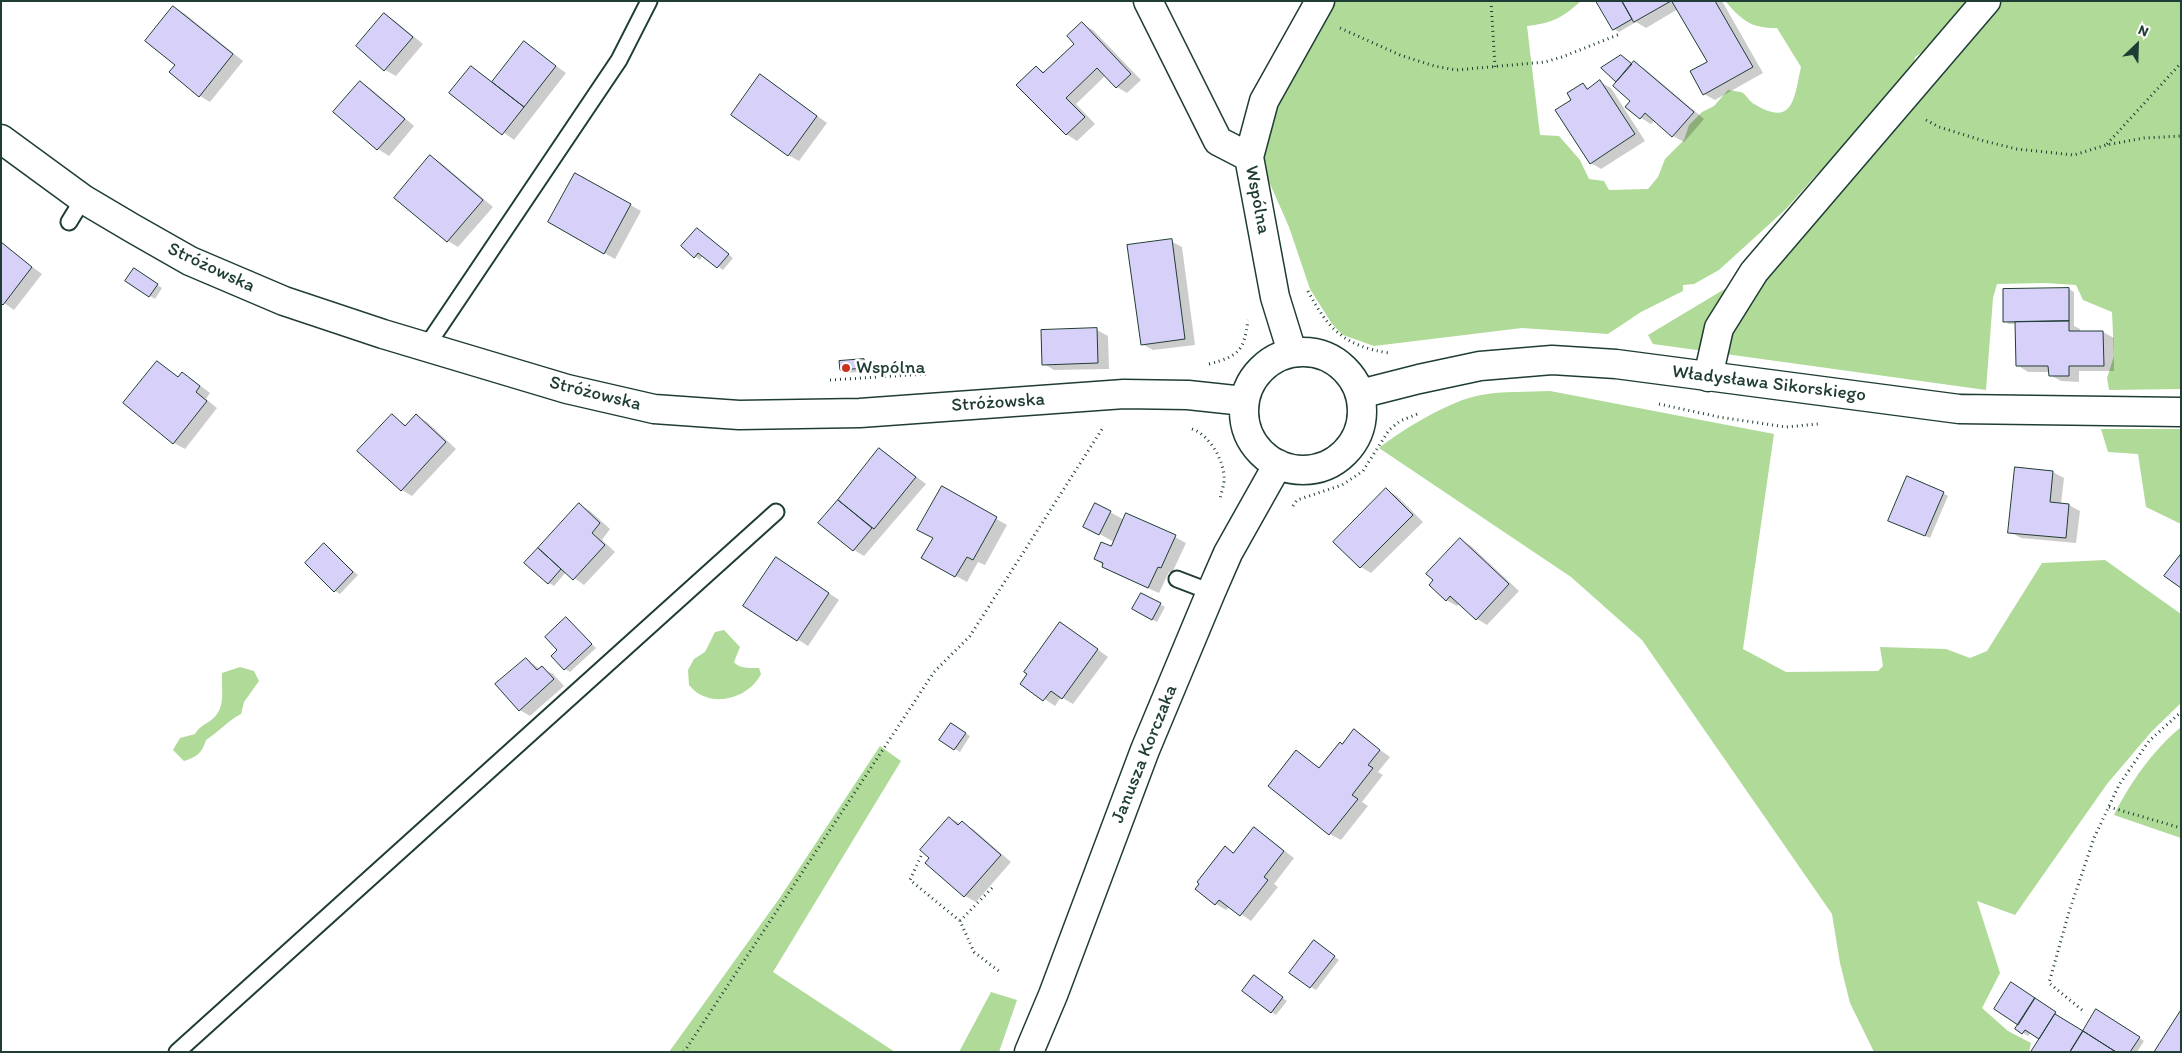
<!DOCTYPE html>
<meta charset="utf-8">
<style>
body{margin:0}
#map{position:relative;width:2182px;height:1053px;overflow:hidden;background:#fff;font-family:Itim,sans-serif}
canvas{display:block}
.frame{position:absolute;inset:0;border:2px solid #1f3d34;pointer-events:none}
.north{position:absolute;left:2112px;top:20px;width:50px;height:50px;-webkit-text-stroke:4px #fff;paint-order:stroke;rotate:24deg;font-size:14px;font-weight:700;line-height:20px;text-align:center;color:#1f3d34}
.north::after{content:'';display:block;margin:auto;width:18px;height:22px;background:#1f3d34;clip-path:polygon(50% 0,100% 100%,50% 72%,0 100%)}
</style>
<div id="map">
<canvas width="2182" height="1053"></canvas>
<div class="frame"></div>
<div class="north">N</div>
</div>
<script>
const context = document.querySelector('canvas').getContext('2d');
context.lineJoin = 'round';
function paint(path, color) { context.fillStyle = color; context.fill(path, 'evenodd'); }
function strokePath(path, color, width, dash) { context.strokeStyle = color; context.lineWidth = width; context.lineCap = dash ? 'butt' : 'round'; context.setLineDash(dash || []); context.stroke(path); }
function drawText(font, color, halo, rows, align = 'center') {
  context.font = font + ' Itim,sans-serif'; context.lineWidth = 5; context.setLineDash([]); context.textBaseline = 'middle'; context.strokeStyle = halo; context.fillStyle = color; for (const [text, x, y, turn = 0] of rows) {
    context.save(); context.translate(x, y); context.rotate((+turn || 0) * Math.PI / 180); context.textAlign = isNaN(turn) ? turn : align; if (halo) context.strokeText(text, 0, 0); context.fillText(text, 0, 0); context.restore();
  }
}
const green = new Path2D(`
 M1327,1H1581C1562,18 1553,23 1527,26L1540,135L1559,136L1580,160L1589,179L1604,181L1609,190L1648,189L1658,177L1665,159L1684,140L1689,125L1702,112L1714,106L1728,90C1732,91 1739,91 1743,93C1747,96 1750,102 1754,104C1794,128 1794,98 1801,67L1777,28C1750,28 1743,21 1725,1H1969L1926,50L1915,57L1912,77L1856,137L1817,174L1786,209L1719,270L1694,284L1683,285V291L1641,312L1608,334L1522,328L1374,346L1343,335L1332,324L1310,289L1289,227L1267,177L1263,158L1288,66Z
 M1993,1H2181V389L2109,390L2107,378L2114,356L2112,312L2083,300L2076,285L2045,283L1997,284L1993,298L1986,390L1653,344L1648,335L1728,287L1819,198Z
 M1550,391L1774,434L1743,649L1786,672L1878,671L1883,666L1880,647L1946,649L1970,658L1987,651L2042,563L2105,560L2181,614V703L2152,731L2107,784L2015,915L1977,901L2000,973L1982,1008L2008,1031L2031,1043L2029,1052H1874L1850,1003L1840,963L1832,914L1642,640L1571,577L1379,448C1403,429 1451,400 1481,395C1503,391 1528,392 1550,391Z
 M2101,429H2181V524L2146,507L2138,454L2108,452Z
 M724,630L740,647L734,662C739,669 750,668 759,668L761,674C751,694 723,706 701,695C696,693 692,688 689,685L688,670L694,659L705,652L715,632Z
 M240,667L254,671L259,681L244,702L241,714C227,721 219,732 206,740C202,753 197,757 184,761L173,750L180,738L195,734C199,727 204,725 210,721C227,709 221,691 222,673Z
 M2181,727V838L2114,815C2130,783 2153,750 2181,727Z
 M880,746L901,761L773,972L895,1052H669L779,899Z
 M991,992L1017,1000L999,1052H959Z`);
const shadow = new Path2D(`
 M1598,1H1722L1763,73L1715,100L1704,94L1708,63L1678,9L1646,28L1636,22L1619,32L1614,29Z
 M174,7L184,13L243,61L210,102L200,96L177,65Z
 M385,14L395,21L423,44L396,76L385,70Z
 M1082,24L1093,30L1141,80L1127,93L1117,87L1106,75L1076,104L1095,124L1077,141L1066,134L1036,67L1046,73L1076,44Z
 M524,43L566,73L514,140L451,93L471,67L494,83Z
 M1621,56L1633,65L1635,63L1645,69L1704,119L1684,142L1673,136L1655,120L1651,124L1641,118L1632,101L1617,81L1603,68Z
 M360,82L371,89L414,126L389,156L378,149L335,112Z
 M771,82L827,123L799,161L788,155Z
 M1600,82L1611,88L1645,141L1601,169L1591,163L1573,100L1583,85L1590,89Z
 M431,157L441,163L493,207L458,247L448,241L396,198Z
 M576,174L641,211L615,259L549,222Z
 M697,229L733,258L723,270L703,255L700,260L683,246Z
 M1171,241L1182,247L1195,345L1153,350L1142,344Z
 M1,244L42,274L14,310L4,303Z
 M139,272L162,288L155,299L126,281Z
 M2069,289L2074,292V326L2080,329V332H2103L2114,338V371H2079V382L2061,381L2050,375V372H2028L2017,365L2016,324H2009L2004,321Z
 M1097,330L1108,336L1109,369L1054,370L1044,364Z
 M864,360L869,363L870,371L846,373L841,370L840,362Z
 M157,362L179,378L182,374L193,380L210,393L206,399L217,408L185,449L174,443L125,403Z
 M392,416L407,426L416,416L427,422L456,449L412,496L402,490Z
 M880,449L926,484L864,556L854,550L820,522Z
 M2053,472L2064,478L2061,504L2069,505L2080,511L2076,543L2021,538L2010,532Z
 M942,488L1007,525L985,565L978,562L967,582L923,558L934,538Z
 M1386,490L1397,496L1423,522L1371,573L1361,567Z
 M1943,493L1948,496L1930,538L1895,523Z
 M580,505L590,511L610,529L602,540L615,552L584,585L566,572L554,586L549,583Z
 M1110,512L1124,520L1175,537L1186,543L1172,573L1169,572L1159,593L1114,573L1095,559L1111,548L1114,542L1085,526Z
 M1460,539L1471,546L1519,591L1487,625L1477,619L1460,603L1457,606L1446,600Z
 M324,545L358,575L340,594L335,591Z
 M787,565L839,600L808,646L745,606Z
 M1142,594L1165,607L1157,622L1133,609Z
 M566,619L596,648L570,672L565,669L559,650Z
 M1071,630L1108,657L1073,704L1061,697L1055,706L1022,684Z
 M526,659L540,669L542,668L553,674L564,686L530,716L520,710Z
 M951,725L970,736L960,752L941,740Z
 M1354,731L1390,757L1378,772L1383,775L1362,802L1368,806L1341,840L1330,834L1297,752L1320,768Z
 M949,818L973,829L1011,862L976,902L965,896L927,863Z
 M1255,828L1294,858L1274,884L1278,887L1251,921L1230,906L1226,910L1216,904L1225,848L1235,853Z
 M1319,945L1339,960L1316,990L1311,987Z
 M1259,980L1287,1001L1276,1015L1243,991Z
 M2016,987L2083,1033L2097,1011L2144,1041L2137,1052H2033L2041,1039L2031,1032L2028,1036L2017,1029L2019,1025Z`);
const building = new Path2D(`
 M1596,1H1622L1632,19L1613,30Z
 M1622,1H1671L1634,22Z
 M1672,1H1715L1753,67L1703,95L1690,71L1707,62Z
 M173,6L233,54L199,97L169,72L175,65L145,41Z
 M384,13L413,37L384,71L356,46Z
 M1082,22L1131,74L1116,88L1097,68L1066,98L1085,117L1066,135L1016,85L1036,66L1043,73L1074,44L1067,36Z
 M524,41L556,66L524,107L492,82Z
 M1621,55L1632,64L1616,82L1601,68Z
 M1634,61L1694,112L1672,137L1645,113L1640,119L1625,107L1630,101L1613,86Z
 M471,66L524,107L502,135L449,93Z
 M760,74L817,116L788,156L731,115Z
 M1600,80L1635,134L1590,164L1555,110L1571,100L1567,93L1583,83L1587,89Z
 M360,81L405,119L377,150L333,112Z
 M430,155L483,200L447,242L394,198Z
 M575,173L631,204L604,254L548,222Z
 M697,228L729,254L717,268L698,253L694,258L681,246Z
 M1172,239L1185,339L1141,345L1127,245Z
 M1,242L32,267L3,305L1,303Z
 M134,268L158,284L149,297L125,281Z
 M2069,288V321L2003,322V289Z
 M2069,321V331H2103L2104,366H2069V376H2049L2048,366H2016L2015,322Z
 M1097,328L1098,363L1042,365L1041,330Z
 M864,359L865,368L840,370L839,361Z
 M157,361L178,377L182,372L200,386L196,392L207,401L173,444L123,403Z
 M392,414L405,426L416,414L446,442L401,491L357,451Z
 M879,448L916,477L874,529L838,500Z
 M2015,467L2053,471L2050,502L2069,504L2066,538L2008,533Z
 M1907,476L1944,492L1925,536L1888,521Z
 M942,486L997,517L973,560L967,557L955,577L921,558L933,538L917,530Z
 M1386,488L1413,515L1360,568L1333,542Z
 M838,500L872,528L853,551L818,523Z
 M579,503L600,523L592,533L605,545L573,580L538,548Z
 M1095,503L1111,511L1099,535L1083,527Z
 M1126,513L1176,535L1161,568L1158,567L1148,588L1102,567L1103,563L1094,559L1101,542L1111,546Z
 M1460,538L1509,584L1476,620L1450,596L1446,601L1429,585L1433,580L1426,574Z
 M324,543L353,572L334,592L305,563Z
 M538,548L561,569L548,584L524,563Z
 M2181,554V588L2164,576Z
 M776,557L829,593L797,641L743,606Z
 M1141,593L1161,603L1152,620L1132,609Z
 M566,617L592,644L564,670L551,656L557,650L545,637Z
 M1060,622L1098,649L1062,699L1051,691L1043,701L1020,684L1027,674L1024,672Z
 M526,658L537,670L542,666L554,679L519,711L495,684Z
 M951,723L966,733L954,750L939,740Z
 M1354,729L1380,750L1368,765L1373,768L1352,795L1358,799L1329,835L1268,786L1296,750L1319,768L1340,742L1342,744Z
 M949,817L958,825L962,821L1001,855L964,897L925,863L929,858L920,850Z
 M1254,827L1284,851L1264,877L1268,880L1240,916L1219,900L1215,905L1195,889L1199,884L1197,882L1225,846L1233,853Z
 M1314,940L1335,956L1310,988L1289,973Z
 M1254,975L1283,997L1271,1013L1242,991Z
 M2011,982L2035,998L2018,1025L1994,1009Z
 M2035,998L2056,1012L2039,1039L2025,1030L2022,1034L2015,1029Z
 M2096,1009L2140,1037L2130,1052H2116L2083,1031Z
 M2181,1010V1052H2154L2159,1044Z
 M2055,1014L2083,1031L2070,1052H2031Z
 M2083,1031L2116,1052H2070Z`);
const path = new Path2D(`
 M1491,1L1495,67
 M1340,28L1400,55L1434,66L1456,70L1545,62L1562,57L1620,34
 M1926,120L1939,127L1984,141L2017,149L2074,155L2106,145L2144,138L2181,136
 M2107,144L2181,63
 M1308,291C1328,329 1344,346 1389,353
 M1209,364C1239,356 1244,351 1248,320
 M830,380L926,374
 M1659,404L1719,417L1786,427L1818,424
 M1192,429C1210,435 1225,462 1224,480C1224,486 1221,493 1220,499
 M1293,506L1297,500L1342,485L1363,471L1389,430L1400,421L1420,413
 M2109,807L2181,828
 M921,856L910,880L960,921L974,952L1000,972
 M960,921L992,888
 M2082,1010L2049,983L2069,912L2094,838L2119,785L2149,741L2181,712
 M684,1052L934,672L970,636L1104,426`);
const lane = new Path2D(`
 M69,222L83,199
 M426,347L619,60L649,1
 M1177,579L1211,592
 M177,1052L776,512`);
const street = new Path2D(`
 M1148,1L1218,141L1249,157
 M1292,352L1275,297L1249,157L1264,101L1320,1
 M1708,377L1719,328L1754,272L1986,1`);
const secondary = new Path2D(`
 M1,139L83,199L132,228L190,261L284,301L383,334L567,389L654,409L739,415L860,413L1124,394L1188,395L1244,401
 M1244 411a59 59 0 1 1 118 0a59 59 0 1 1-118 0Z
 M1360,394L1419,379L1480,366L1552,360L1616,364L1959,409L2181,412
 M1029,1052L1053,995L1145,750L1211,592L1228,553L1278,464`);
const markers = [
 [846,368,5,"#c8321e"]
];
const streetNames = [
 ["Wspólna",1257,200,79],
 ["Stróżowska",211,268,25],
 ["Władysława Sikorskiego",1769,384,7],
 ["Stróżowska",595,394,14],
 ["Stróżowska",998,403,-4],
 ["Janusza Korczaka",1145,754,-68]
];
const poiNames = [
 ["Wspólna",856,368]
];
paint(green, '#afda98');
paint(shadow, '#0003');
paint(building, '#d7d1fa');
strokePath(building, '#1f3d34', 1);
strokePath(lane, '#1f3d34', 19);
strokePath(street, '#1f3d34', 31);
strokePath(secondary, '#1f3d34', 31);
strokePath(path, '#1f3d34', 3, [1, 4]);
strokePath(lane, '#fff', 15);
strokePath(street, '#fff', 28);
strokePath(secondary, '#fff', 28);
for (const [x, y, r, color] of markers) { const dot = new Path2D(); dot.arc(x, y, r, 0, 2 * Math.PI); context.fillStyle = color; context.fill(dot); strokePath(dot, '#fff', 2); }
drawText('19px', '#1f3d34', '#fff', streetNames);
drawText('19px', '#1f3d34', '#fff', poiNames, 'left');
</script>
